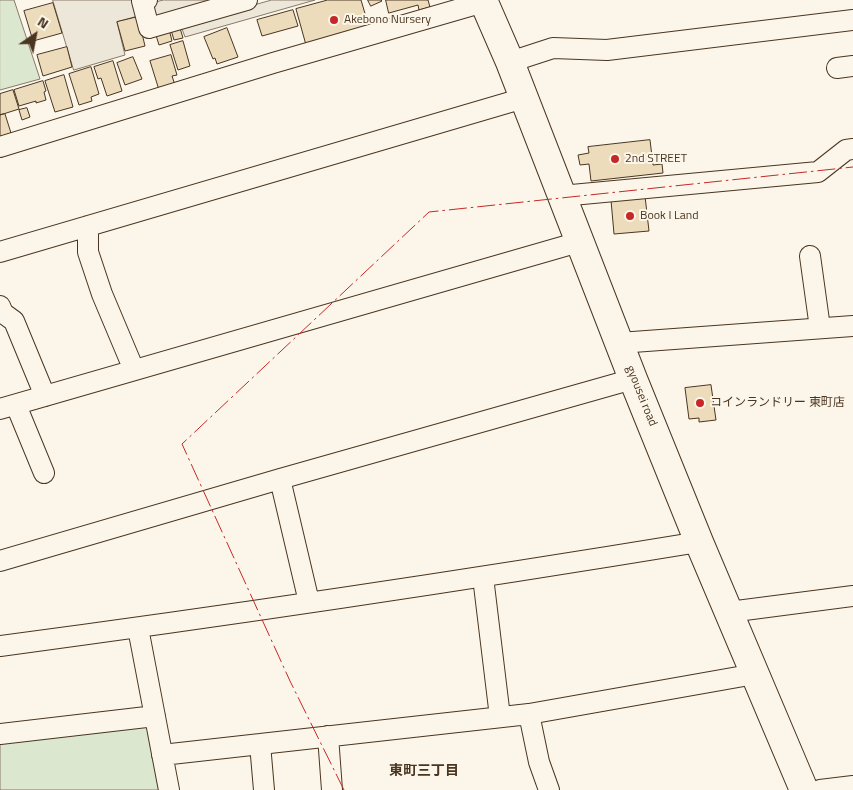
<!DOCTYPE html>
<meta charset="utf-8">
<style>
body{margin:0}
#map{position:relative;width:853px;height:790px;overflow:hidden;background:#fbf6e9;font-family:"Titillium Web",sans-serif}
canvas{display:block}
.north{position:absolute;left:10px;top:10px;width:50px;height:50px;-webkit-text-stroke:4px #fbf6e9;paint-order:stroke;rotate:33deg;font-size:14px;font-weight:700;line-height:20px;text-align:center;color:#4a3520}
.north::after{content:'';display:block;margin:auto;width:18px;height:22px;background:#4a3520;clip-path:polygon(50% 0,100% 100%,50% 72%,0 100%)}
</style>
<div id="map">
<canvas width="853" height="790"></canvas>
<div class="north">N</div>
</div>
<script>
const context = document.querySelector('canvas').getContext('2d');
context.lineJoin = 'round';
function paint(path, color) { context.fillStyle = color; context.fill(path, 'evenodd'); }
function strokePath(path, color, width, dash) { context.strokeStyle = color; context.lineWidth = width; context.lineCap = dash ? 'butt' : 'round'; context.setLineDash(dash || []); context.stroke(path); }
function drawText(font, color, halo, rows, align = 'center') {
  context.font = font + ' "Titillium Web","Noto Sans JP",sans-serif'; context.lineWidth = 4; context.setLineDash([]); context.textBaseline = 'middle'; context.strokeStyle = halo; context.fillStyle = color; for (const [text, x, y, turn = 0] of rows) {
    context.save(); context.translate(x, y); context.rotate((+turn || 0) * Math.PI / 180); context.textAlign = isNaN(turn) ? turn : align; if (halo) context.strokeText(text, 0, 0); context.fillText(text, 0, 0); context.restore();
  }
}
const green = new Path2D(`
 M0,0H14L40,79L0,90Z
 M144,726L152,731L163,790H0V743Z`);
const parking = new Path2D(`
 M53,0H137L141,15L117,22L125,55L74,70Z
 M164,0H222L153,20L148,4Z
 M272,0H315L185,37L181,26Z`);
const building = new Path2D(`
 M328,0H361L369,27L306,45L296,9Z
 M368,0H381L382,1L371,6Z
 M386,0H428L430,7L419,10L418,5L389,13Z
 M53,3L62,33L33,41L24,11Z
 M293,10L298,26L262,36L257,20Z
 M138,17L145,46L125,51L117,22Z
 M180,28L183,38L174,40L171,30Z
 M227,28L238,57L217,64L215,58L213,59L204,37Z
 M169,29L172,41L159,45L155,32Z
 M183,41L190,66L178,70L170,45Z
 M67,47L72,67L43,76L37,55Z
 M171,55L177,75L172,76L175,85L159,90L150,61Z
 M133,57L142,79L125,85L117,63Z
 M113,61L122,91L107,96L101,78L98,79L94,67Z
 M91,67L99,94L91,97L92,101L79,105L69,74Z
 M64,75L73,107L55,112L45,81Z
 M43,81L46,91L44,92L46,100L36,103V101L19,106L14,90Z
 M13,90L19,109L0,115V94Z
 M27,108L30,117L22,120L19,110Z
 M5,114L11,133L0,137V115Z
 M650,140L653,165L662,164L663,173L591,181L589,164L580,165L578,155L589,153L588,147Z
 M645,196L649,231L614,234L611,200Z
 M711,385L716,420L699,422V418L689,419L685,388Z`);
const minor = new Path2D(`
 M147,0L142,1L149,28L247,0
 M510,62L553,48L607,50L853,20
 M837,68L853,66
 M0,147L273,63L484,2
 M561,196L818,172L846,150L853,149
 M88,226V252L102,294L134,370
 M0,252L524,98
 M810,256L820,328
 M0,306L3,313L14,321L45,396
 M619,343L853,326
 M16,405L44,473
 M0,409L579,242
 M280,479L309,602
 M0,561L280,479L633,379
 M483,577L500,717
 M729,612L853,596
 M138,628L169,790
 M0,646C234,615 467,580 699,542
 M529,714L539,762L549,790
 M0,734L155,716
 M328,736L332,790
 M260,744L264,790
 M162,755L529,714L755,674
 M820,790L853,786`);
const highway = new Path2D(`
 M483,0L510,62L633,379L699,542L804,790`);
const power = new Path2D(`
 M344,790L290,681L182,444L429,212L853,167`);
const markers = [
 [334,20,5,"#c62828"],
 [615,159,5,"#c62828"],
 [630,216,5,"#c62828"],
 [700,403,5,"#c62828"]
];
const poiNames = [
 ["Akebono Nursery",344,20],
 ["2nd STREET",625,159],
 ["Book I Land",640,216],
 ["コインランドリー 東町店",710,403]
];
const streetNames = [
 ["gyousei road",641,396,68]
];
const neighbourhoodNames = [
 ["東町三丁目",424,772]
];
paint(green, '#dce7d0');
strokePath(green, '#887966', 1);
paint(parking, '#ede7d9');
strokePath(parking, '#887966', 1);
paint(building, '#ecdcbc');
strokePath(building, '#4a3520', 1);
strokePath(minor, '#4a3520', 22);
strokePath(highway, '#4a3520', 30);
strokePath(minor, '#fbf6e9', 20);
strokePath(highway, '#fbf6e9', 28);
strokePath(power, '#c62828', 1, [18, 4, 2.5, 4]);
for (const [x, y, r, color] of markers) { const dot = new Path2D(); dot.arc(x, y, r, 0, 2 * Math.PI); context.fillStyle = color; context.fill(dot); strokePath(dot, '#fbf6e9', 2); }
drawText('12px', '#4a3520', '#fbf6e9', poiNames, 'left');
drawText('12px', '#4a3520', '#fbf6e9', streetNames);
drawText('bold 14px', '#4a3520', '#fbf6e9', neighbourhoodNames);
</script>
